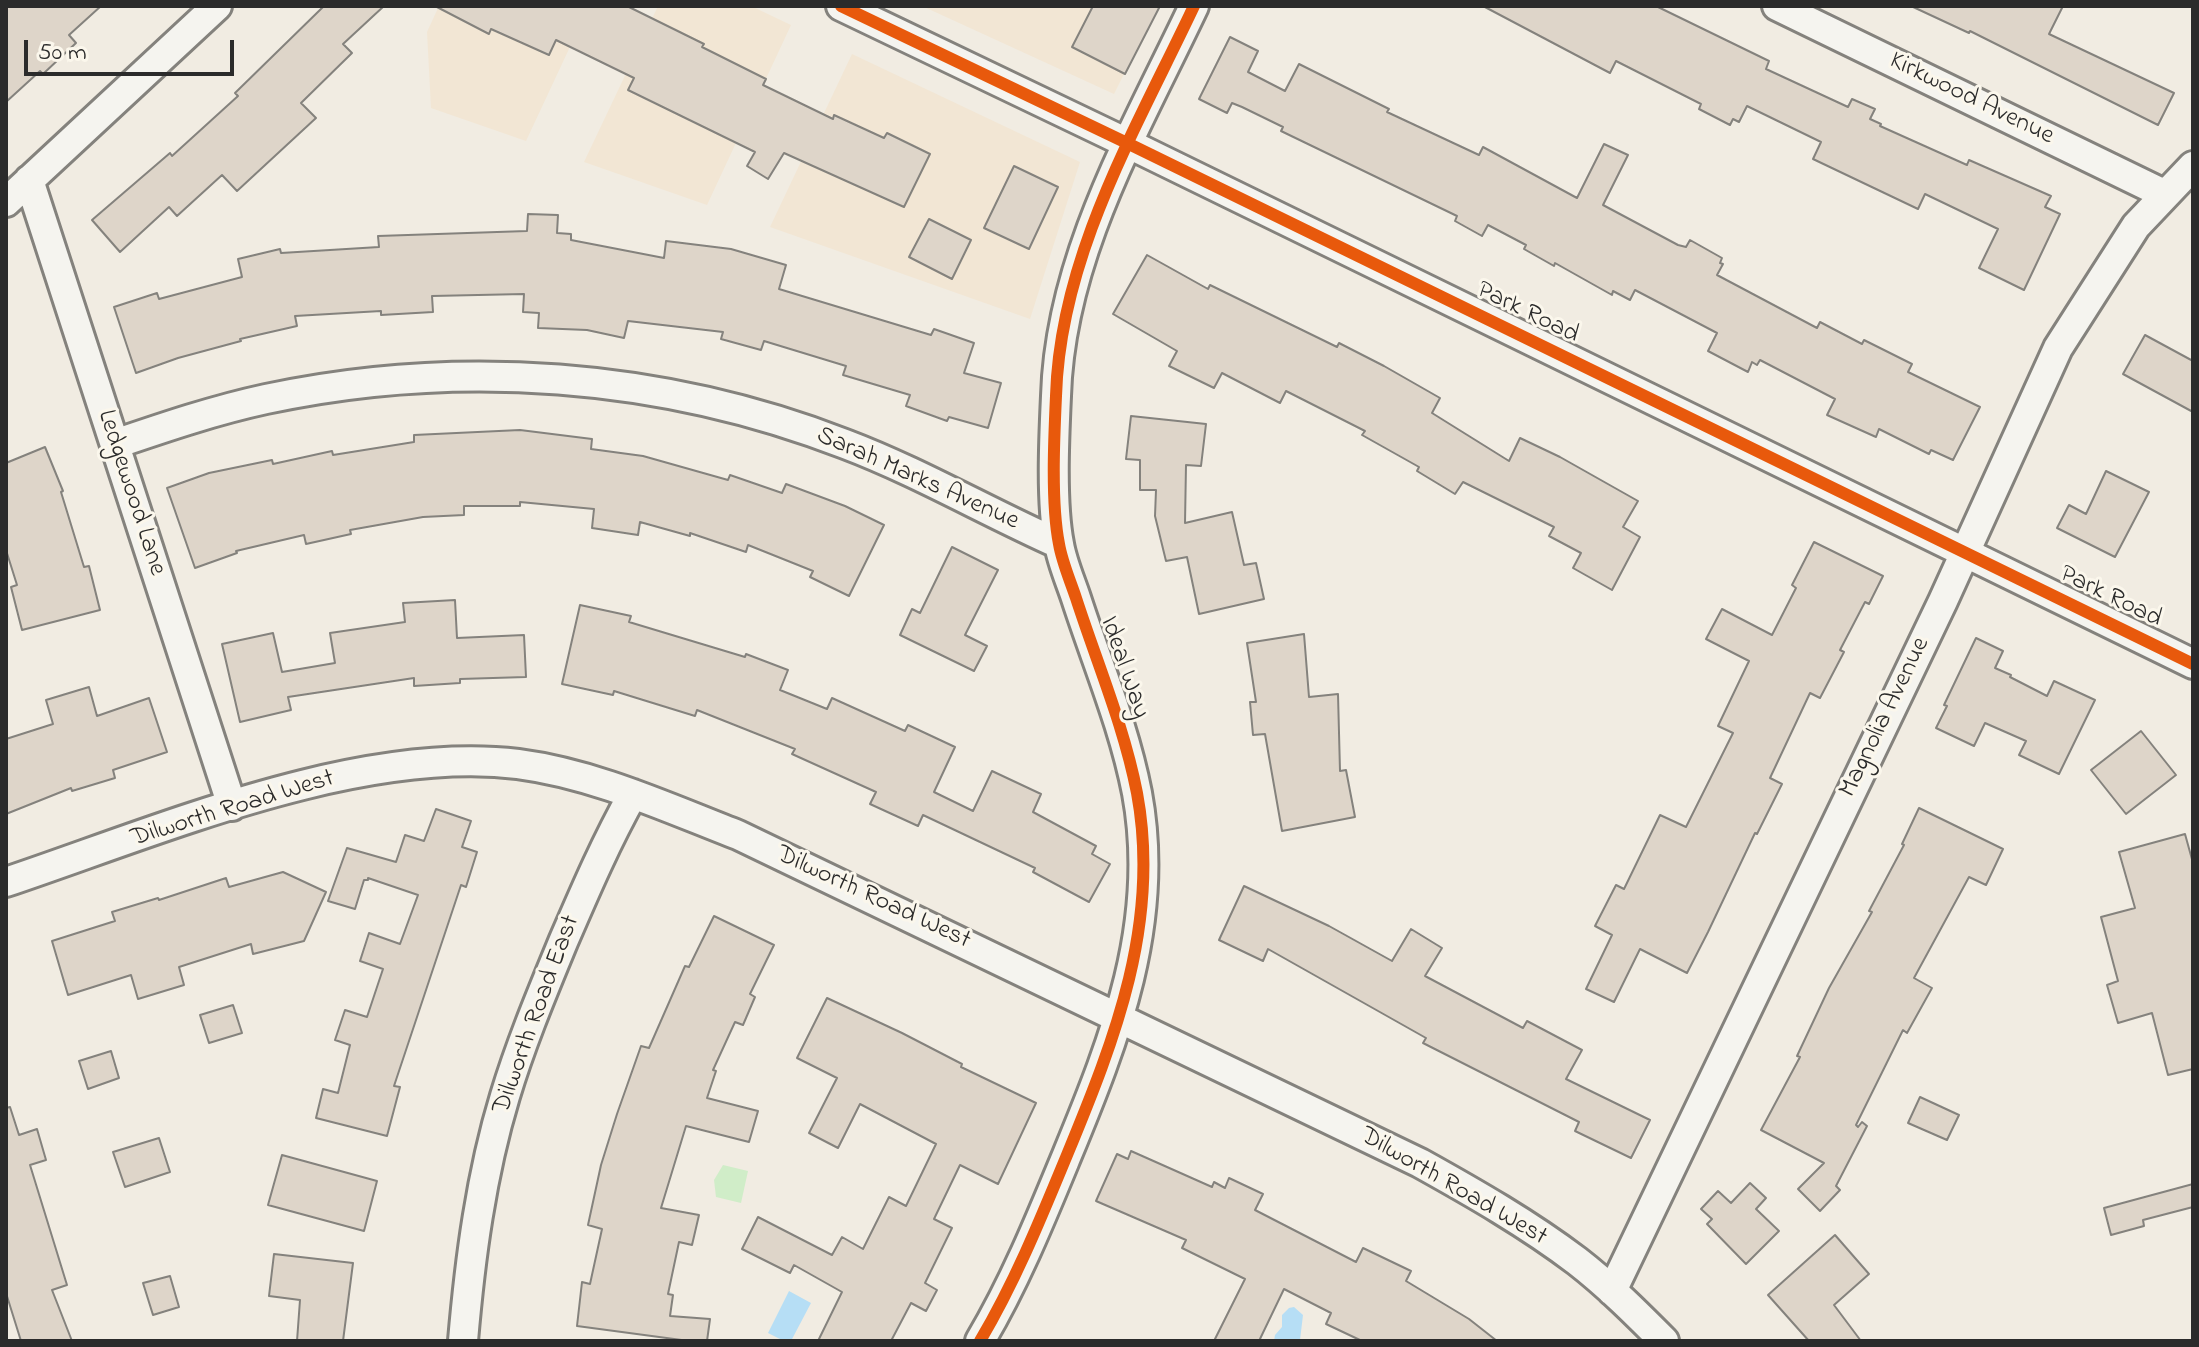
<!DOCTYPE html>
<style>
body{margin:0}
#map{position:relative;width:2199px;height:1347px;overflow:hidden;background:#f1ece2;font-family:"Indie Flower",sans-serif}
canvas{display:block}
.frame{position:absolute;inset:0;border:8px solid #2b2b2b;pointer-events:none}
.scale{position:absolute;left:24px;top:40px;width:210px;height:36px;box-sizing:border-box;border:4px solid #2b2b2b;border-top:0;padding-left:10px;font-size:24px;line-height:28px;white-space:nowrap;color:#2b2b2b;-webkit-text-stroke:6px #fbf7ec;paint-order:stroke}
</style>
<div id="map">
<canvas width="2199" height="1347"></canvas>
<div class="frame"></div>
<div class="scale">50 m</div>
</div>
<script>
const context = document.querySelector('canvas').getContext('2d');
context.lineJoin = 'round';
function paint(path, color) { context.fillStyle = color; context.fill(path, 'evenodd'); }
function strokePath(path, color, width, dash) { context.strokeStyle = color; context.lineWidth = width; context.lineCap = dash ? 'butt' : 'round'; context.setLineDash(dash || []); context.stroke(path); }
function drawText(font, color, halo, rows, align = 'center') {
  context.font = font + ' "Indie Flower",sans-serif'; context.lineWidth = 6; context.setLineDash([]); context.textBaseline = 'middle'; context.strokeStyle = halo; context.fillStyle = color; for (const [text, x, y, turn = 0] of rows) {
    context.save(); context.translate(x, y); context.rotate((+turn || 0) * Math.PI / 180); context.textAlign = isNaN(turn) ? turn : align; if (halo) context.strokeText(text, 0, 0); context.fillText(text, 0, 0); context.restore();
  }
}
const built = new Path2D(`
 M439,6H589L526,141L431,108L427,32Z
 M658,6H751L791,25L707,205L584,162Z
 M922,6H1158L1114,94Z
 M852,54L1080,162L1030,319L770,227Z`);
const green = new Path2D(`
 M723,1165L748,1171L741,1203L716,1197L714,1180Z`);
const water = new Path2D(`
 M789,1291L811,1303L791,1341H784L768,1333Z
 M1294,1307L1303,1315L1300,1340L1274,1341L1275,1335L1282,1327V1315L1289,1308Z`);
const building = new Path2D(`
 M6,6H101L69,35L76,43L43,74L40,71L6,102Z
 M324,6H384L343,44L352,53L301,103L316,118L237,191L222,175L177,216L169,207L120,252L92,220L170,153L172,156L238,96L235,93Z
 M435,6H627L704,44L702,47L766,79L763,85L833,119L834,115L884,138L887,133L930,154L904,207L784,153L768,179L747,166L755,152L628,90L634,78L556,40L549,55L491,29L489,34Z
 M1093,6H1160L1125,74L1072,47Z
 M1483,6H1656L1769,61L1766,69L1848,107L1852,99L1875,109L1870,119L1881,124L1880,126L1967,165L1969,160L2051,196L2045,207L2060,214L2024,290L1979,268L1998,229L1925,194L1918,209L1813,159L1821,142L1747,106L1739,122L1733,119L1730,125L1699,109L1701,104L1616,61L1610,73Z
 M1911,6H2063L2049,34L2174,93L2158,125L1970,31L1969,33Z
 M1230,37L1258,51L1248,72L1285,91L1299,64L1389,109L1387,112L1479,155L1483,147L1577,198L1604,144L1628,155L1603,205L1678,245L1686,247L1690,240L1722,258L1720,263L1723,264L1717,275L1817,328L1820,322L1862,344L1864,340L1912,364L1908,372L1980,407L1953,460L1931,450L1929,454L1879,429L1876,437L1827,415L1835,399L1760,360L1757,365L1752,362L1748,372L1708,351L1717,333L1635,290L1630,300L1613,291L1612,295L1555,263L1554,266L1524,249L1526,245L1488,225L1482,236L1455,221L1457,216L1281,131L1283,127L1242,107L1232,103L1227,113L1199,99Z
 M1014,166L1058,187L1029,249L984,228Z
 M528,214L558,215L557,233L571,234V240L664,258L666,241L731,249L786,265L779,289L931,335L934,329L974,343L964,373L1001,383L988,428L949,417L947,421L906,406L910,395L843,375L846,366L764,341L761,350L721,339L723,332L628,321L624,338L587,330L538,328L539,313L523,312L524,294L432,296L433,312L381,315V311L295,316L297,326L240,339L241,341L178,358L136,373L114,307L157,293L159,299L242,277L238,259L280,249L281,253L379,247L378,236L527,231Z
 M929,219L971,240L952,279L909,257Z
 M1147,255L1208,289L1210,285L1337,347L1339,343L1384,366L1440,398L1432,413L1509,461L1520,438L1560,457L1638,501L1623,527L1640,537L1612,590L1573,568L1581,553L1549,536L1554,527L1463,482L1455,494L1417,471L1419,467L1362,435L1365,431L1286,391L1280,403L1222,373L1214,388L1169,366L1177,351L1113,314Z
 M2145,335L2193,361V412L2123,374Z
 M1131,416L1206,424L1201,466L1186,465L1185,523L1232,512L1244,565L1256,563L1264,599L1199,614L1187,557L1166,561L1155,516L1156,490H1140V460L1126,459Z
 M520,430L592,439L591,449L643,456L728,480L730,475L782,493L786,484L845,506L884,525L849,596L810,577L813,571L748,545L746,552L690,533V536L640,522L638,535L592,528L594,509L520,502V506H464V515L423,517L350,530L351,534L306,544L304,535L236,551L237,553L195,568L167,488L209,473L272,460L273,464L332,451L333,455L414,442V435Z
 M45,447L63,491L61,492L84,567L89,566L100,610L22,630L11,587L17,585L6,550V463Z
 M2106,471L2149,492L2115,557L2057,528L2069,505L2086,514Z
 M1814,542L1883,576L1869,604L1865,602L1840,650L1844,652L1820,698L1810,693L1770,778L1782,784L1757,834L1755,833L1708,932L1687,973L1640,949L1614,1002L1586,989L1612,935L1595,926L1616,885L1624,889L1660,815L1686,827L1733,733L1718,726L1749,661L1706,639L1722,609L1772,635L1796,588L1792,585Z
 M952,547L998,570L965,635L987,646L974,671L900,635L912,609L920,613Z
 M455,600L457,638L524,635L526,677L460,679V683L414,686V678L288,697L291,710L240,722L222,644L273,633L282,672L335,663L330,633L405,622L403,603Z
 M580,605L631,616L629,622L745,657L746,654L788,670L780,690L827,709L832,698L905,731L908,725L955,747L934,792L973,811L992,771L1041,794L1033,812L1096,846L1092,854L1110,864L1089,902L1033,872L1035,868L923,815L918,826L870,804L876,792L792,754L795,749L697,710L695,716L614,691L613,695L562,684Z
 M1304,634L1309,697L1338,694L1340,771L1346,770L1355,817L1282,831L1265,734L1253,735L1250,702H1256L1247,643Z
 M1976,638L2003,651L1995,668L2011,675L2010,677L2047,696L2054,681L2095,700L2059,774L2019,755L2026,741L1985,723L1974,746L1936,728L1947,706L1944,705Z
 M89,687L97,716L149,698L167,752L113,770L115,778L72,791L71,788L6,814V739L53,724L46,700Z
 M2141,731L2176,775L2126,814L2091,770Z
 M1919,808L2003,849L1986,885L1969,877L1914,978L1932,988L1907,1033L1903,1030L1856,1125L1858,1127L1862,1122L1867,1126L1836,1186L1840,1190L1820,1211L1798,1189L1824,1163L1761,1130L1800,1057L1797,1056L1829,988L1872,912L1869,911L1904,845L1902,844Z
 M436,809L471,821L462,847L477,852L466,887L461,885L394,1086L400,1087L387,1136L316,1118L323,1089L338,1093L350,1045L335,1040L345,1010L367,1017L383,969L360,961L369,933L400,944L418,895L368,878V880H364L355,909L328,901L347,848L396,862L405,835L424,841Z
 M2185,834L2193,863V1069L2168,1075L2152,1013L2118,1023L2107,985L2118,981L2101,917L2135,908L2119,852Z
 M283,872L326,892L304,941L253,954L251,944L179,967L184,985L138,999L131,975L68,995L52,941L115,921L112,912L158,898L159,900L226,878L229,887Z
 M1244,886L1329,926L1392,961L1411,929L1442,948L1425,976L1523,1028L1527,1021L1582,1050L1566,1079L1650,1120L1631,1158L1575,1131L1579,1122L1423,1043L1426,1038L1268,949L1263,961L1219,940Z
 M714,916L774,945L750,994L755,997L743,1025L735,1022L713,1070L716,1071L707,1098L758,1111L749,1142L686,1126L661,1208L699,1215L692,1245L679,1242L668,1294L673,1295L670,1316L710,1319L707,1341H689L577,1326L582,1282L590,1284L602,1229L588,1225L601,1165L617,1114L641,1046L649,1048L685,966L689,967Z
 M827,998L902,1033L962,1064L961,1067L1036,1103L998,1184L960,1165L934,1219L952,1228L925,1283L937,1290L926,1311L911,1303L891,1341H818L842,1292L794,1265L790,1273L742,1249L758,1217L832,1255L842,1237L863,1249L889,1197L906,1206L936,1144L860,1104L838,1148L809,1133L837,1078L797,1058Z
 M233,1005L242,1033L209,1043L200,1015Z
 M111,1051L119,1078L88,1089L79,1061Z
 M1920,1097L1959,1115L1947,1140L1908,1123Z
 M10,1107L19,1135L37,1129L46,1160L30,1165L67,1285L52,1290L72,1341H21L6,1293V1108Z
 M159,1138L170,1172L125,1187L113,1152Z
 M1131,1151L1212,1187L1214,1182L1225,1188L1229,1178L1263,1194L1255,1210L1356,1262L1363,1248L1411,1271L1406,1281L1469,1319L1497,1341H1362L1326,1324L1331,1313L1284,1289L1259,1341H1214L1245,1279L1182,1248L1186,1240L1096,1201L1117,1154L1128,1159Z
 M282,1155L377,1181L364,1231L268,1205Z
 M1750,1183L1766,1198L1756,1209L1779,1231L1746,1264L1707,1224L1712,1219L1701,1209L1718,1191L1731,1203Z
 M2193,1184V1207L2143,1220L2144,1226L2111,1235L2104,1208Z
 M1835,1235L1869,1274L1834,1305L1861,1341H1809L1768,1295Z
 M274,1254L353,1263L343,1341H297L300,1300L269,1296Z
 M170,1276L179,1307L153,1315L143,1283Z`);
const minor = new Path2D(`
 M841,6L1129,144L2193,664
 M1777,6L2164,194
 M29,180L232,806
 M6,202L217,6
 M115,444C165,427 215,410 266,399C458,358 662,373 845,444C919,472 987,512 1059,544
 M6,882C158,831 357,745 518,764C595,774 668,808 738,835L1420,1163C1474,1193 1528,1224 1577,1261C1608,1285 1636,1313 1664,1341
 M1612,1291L1943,601L2058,348L2136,226L2193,166
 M463,1341C470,1259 481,1175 505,1096C521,1043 542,993 563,942C585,891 606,842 633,794
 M980,1341C1015,1282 1041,1218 1067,1155C1115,1039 1161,922 1137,793C1124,726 1097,663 1076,598C1070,580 1062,562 1059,544C1051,503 1054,439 1056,396C1060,256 1136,129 1194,6`);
const cycleway = new Path2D(`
 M841,6L1129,144L2193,664
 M980,1341C1015,1282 1041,1218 1067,1155C1115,1039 1161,922 1137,793C1124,726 1097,663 1076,598C1070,580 1062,562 1059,544C1051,503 1054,439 1056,396C1060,256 1136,129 1194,6`);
const streetNames = [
 ["Kirkwood Avenue",1971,100,26],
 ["Park Road",1527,314,26],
 ["Sarah Marks Avenue",917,480,24],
 ["Ledgewood Lane",130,493,72],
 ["Park Road",2110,598,26],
 ["Ideal Way",1123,668,71],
 ["Magnolia Avenue",1886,718,-64],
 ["Dilworth Road West",233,810,-17],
 ["Dilworth Road West",873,899,25],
 ["Dilworth Road East",538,1015,-70],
 ["Dilworth Road West",1453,1188,30]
];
paint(built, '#f2e6d4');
paint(green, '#d0edc8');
paint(water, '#b6def5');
paint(building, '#ded5c9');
strokePath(building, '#84827d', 2);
strokePath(minor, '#84827d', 34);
strokePath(minor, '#f5f4ef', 28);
strokePath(cycleway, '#e8590c', 12);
drawText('26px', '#2b2b2b', '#fbf7ec', streetNames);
</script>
